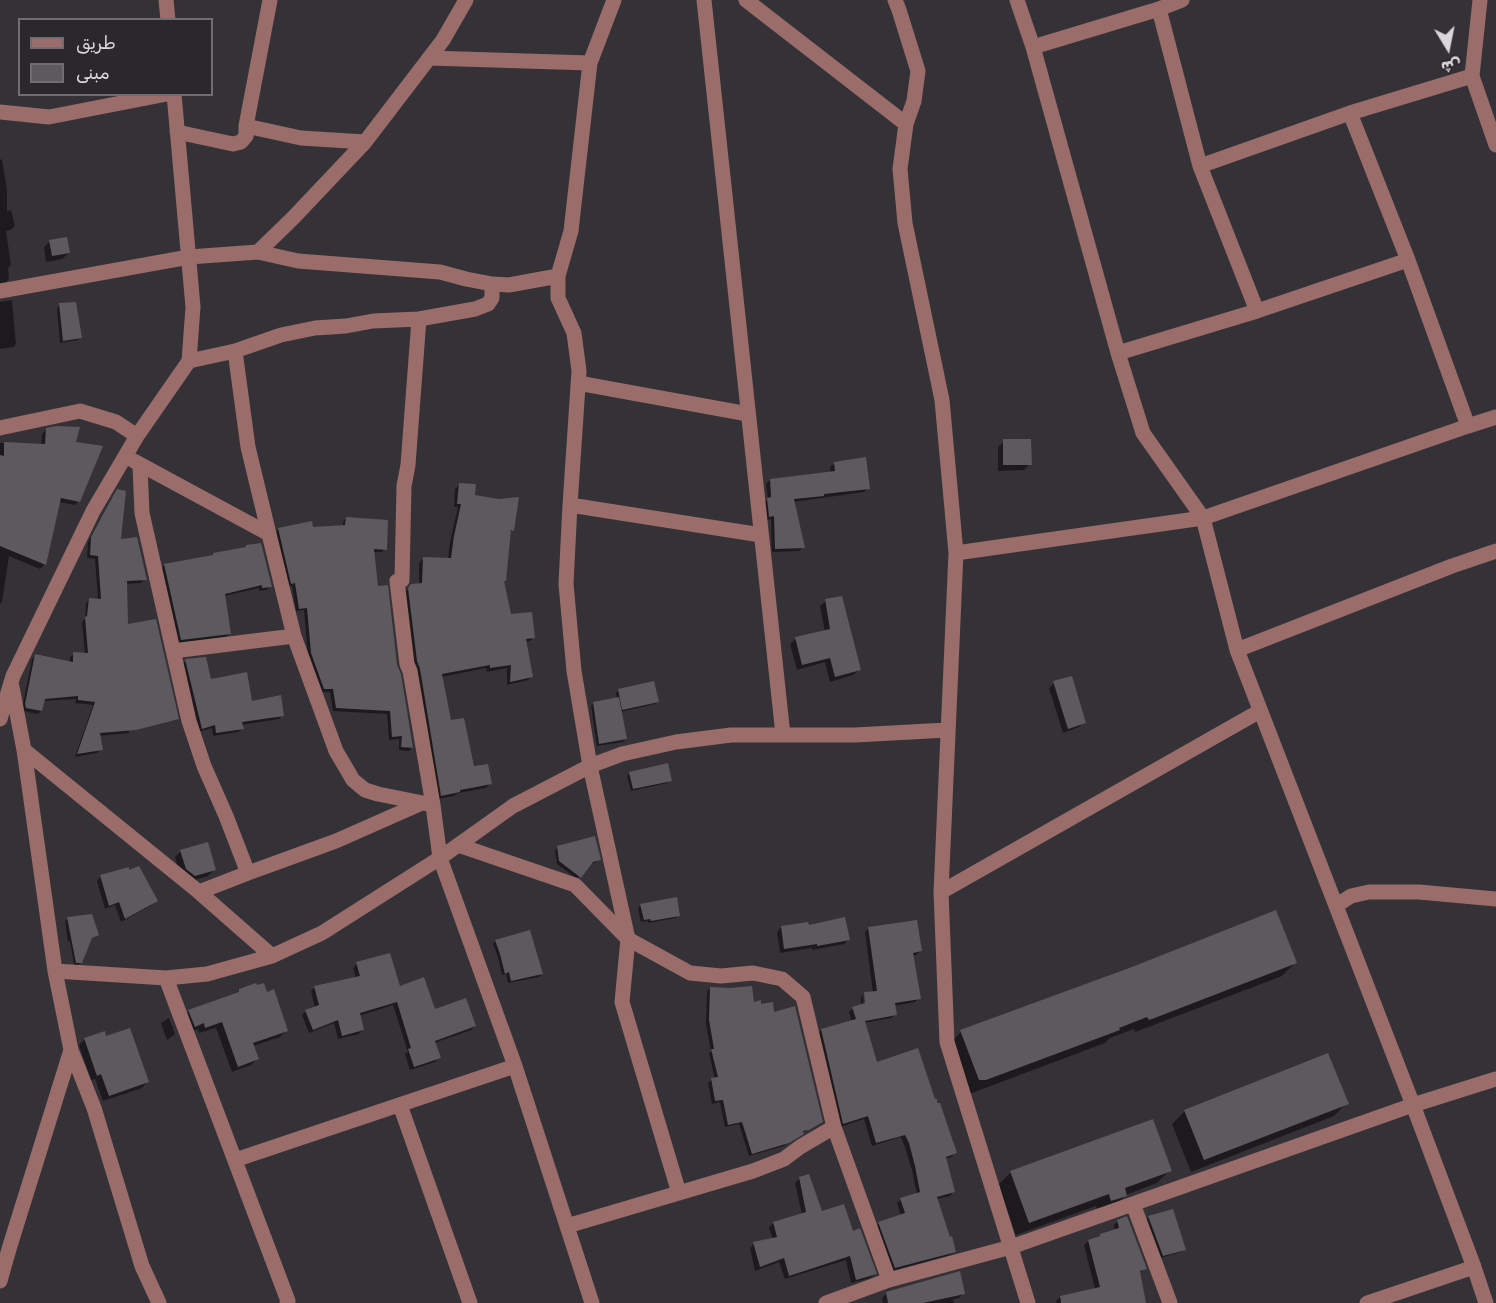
<!DOCTYPE html>
<meta charset="utf-8">
<style>
body{margin:0}
#map{position:relative;width:1496px;height:1303px;overflow:hidden;background:#353237;font-family:Rubik,Vazirmatn,sans-serif}
canvas{display:block}
.legend{position:absolute;left:18px;top:18px;width:195px;height:78px;box-sizing:border-box;background:#2b282d;border:2px solid #716e73;margin:0;padding:8px 10px;list-style:none;font-size:18px;color:#d9d7db}
.legend li{display:flex;align-items:center;gap:12px;height:30px}
.legend b{width:30px;border:2px solid #716e73}
.north{position:absolute;left:1418px;top:18px;width:60px;height:60px;-webkit-text-stroke:4px #2b282d;paint-order:stroke;rotate:170deg;font-size:16px;font-weight:700;line-height:24px;text-align:center;color:#d9d7db}
.north::after{content:'';display:block;margin:auto;width:21px;height:27px;background:#d9d7db;clip-path:polygon(50% 0,100% 100%,50% 72%,0 100%)}
</style>
<div id="map">
<canvas width="1496" height="1303"></canvas>
<ul class="legend">
<li><b style="height:8px;background:#9a6d6b"></b>طريق</li>
<li><b style="height:16px;background:#5c595f"></b>مبنى</li>
</ul>
<div class="north">ش</div>
</div>
<script>
const context = document.querySelector('canvas').getContext('2d');
context.lineJoin = 'round';
function paint(path, color) { context.fillStyle = color; context.fill(path, 'evenodd'); }
function strokePath(path, color, width, dash) { context.strokeStyle = color; context.lineWidth = width; context.lineCap = dash ? 'butt' : 'round'; context.setLineDash(dash || []); context.stroke(path); }
const shadow = new Path2D(`
 M2,159L7,190V211L11,210L15,226L11,230L6,231L11,265L8,268L9,279L6,282L0,283V160Z
 M50,241L69,253L62,259L46,262L44,247Z
 M12,300L16,344L13,347L0,349V302Z
 M60,305L80,337L78,340L60,343L57,308Z
 M46,430L74,444L79,501L75,505L59,502L44,565L40,569L9,556L2,602L0,604V443L41,445L42,434Z
 M1004,441L1030,464L1024,470L998,471V447Z
 M834,464L868,488L864,492L793,502L803,547L799,551L772,552L771,519L766,520L764,503L768,499L766,484L770,480L831,473L830,467Z
 M459,485L512,530L509,533L502,582L510,616L534,637L530,641L525,642L532,676L528,680L507,685V668L487,672L486,668L441,677L449,722L473,768L490,784L486,788L458,793L454,796L438,799L413,666L404,593L412,585H419V563L423,559H448L450,542L458,507H454L455,489Z
 M118,491L119,541L145,579L141,583L125,584L127,626L177,719L175,721V719L129,730V733L99,736L101,749L97,753L75,757L93,705L75,703L76,699L43,701L41,711L38,714L23,711L22,709L32,659L35,656L70,663V657L74,654H85L82,622L85,619L86,603L89,600H98L95,559L87,558L88,542L99,521L114,495Z
 M346,518L385,549L382,552H373L377,587L396,666L412,748L409,751L399,750V739L389,740L387,714L333,711L330,692H321L308,657L304,610L296,611L292,586H288L275,533L278,529L342,527L343,522Z
 M211,557L270,586L267,590L259,591V588L224,596L230,633L226,637L177,643L161,569L164,565Z
 M826,601L859,670L853,675L830,682L825,662L797,670L790,644L796,639L825,632L820,606Z
 M186,661L210,680L251,703L282,715L279,719L241,725L242,729L238,732L213,736L212,728L198,732L182,664Z
 M1054,683L1085,722L1079,727L1063,733L1049,688Z
 M619,690L657,702L655,704L620,712L626,739L623,742L597,746L591,706L594,703L617,699L616,693Z
 M630,773L670,780L667,783L631,791L627,776Z
 M558,847L599,860L596,862L590,864L577,879L557,864L555,850Z
 M181,851L214,870L208,876L188,882L180,875L175,857Z
 M101,876L156,901L152,905L121,922L115,905L105,909L97,881Z
 M641,905L678,915L676,918L648,923V921L641,922L638,908Z
 M68,919L97,935L90,940L81,962L78,965H74L70,941L68,942L65,921Z
 M781,927H808L849,939L844,944L812,950V948L780,953L777,932Z
 M869,928L920,951L916,955H911L919,998L915,1002L894,1006L895,1015L891,1018L864,1023L876,1064L934,1101L955,1153L951,1157L945,1159L953,1192L950,1196L936,1199L954,1251L950,1255L891,1271L876,1227L879,1223L901,1216L897,1203L901,1199L917,1194L912,1170L905,1147L901,1137L872,1146L864,1119L840,1127L818,1034L821,1030L852,1022L849,1012L853,1008L861,1006V997L863,995L864,1011H867L866,995H863L865,993H873L865,932Z
 M529,932L542,974L539,977L508,983L506,974L502,975L498,957L493,944L495,941Z
 M1295,963L1282,976L1138,1031L1135,1032L1134,1029L1110,1038L1105,1043L972,1093H966L948,1045L961,1032Z
 M357,964L434,1010L475,1026L471,1030L434,1043L439,1058L435,1062L410,1070L405,1054L408,1052L393,1005L359,1016L363,1030L359,1034L338,1039L334,1023L309,1033L302,1015L306,1011L315,1008L311,991L314,988L356,978L353,968Z
 M710,988L760,1005L773,1014L821,1122L818,1125L802,1133L784,1146L749,1156L739,1124L725,1127L720,1102L712,1104L708,1083L711,1080L715,1079L709,1053L711,1052L706,1024L707,991Z
 M239,991L267,994L286,1031L280,1037L253,1046L257,1059L251,1065L232,1072L216,1028L199,1033L198,1029L189,1032L183,1017L189,1011L235,995Z
 M169,1018L175,1034L167,1040L161,1023Z
 M105,1038L147,1082L142,1088L103,1101L95,1079L91,1080L79,1045L85,1039Z
 M1347,1103L1334,1116L1191,1172L1172,1124L1185,1111Z
 M1170,1170L1157,1183L1126,1195L1112,1208L1098,1213L1096,1206L1016,1235L998,1185L1011,1172Z
 M800,1178L821,1213L852,1232L875,1274L870,1278L851,1283L846,1260L785,1279L779,1262L755,1271L750,1248L754,1244L773,1239L769,1228L773,1223L802,1214L795,1183Z
 M1149,1217L1184,1249L1181,1252L1160,1258L1146,1220Z
 M1118,1221L1145,1269L1139,1273L1144,1303H1057L1056,1301L1060,1297L1095,1289L1084,1245L1088,1241L1097,1239L1100,1235L1115,1230L1114,1225Z
 M887,1293H963L959,1298L953,1299L954,1303H883L882,1298Z`);
const building = new Path2D(`
 M67,237L70,253L52,256L49,240Z
 M76,302L82,338L63,341L59,303Z
 M56,426L80,427L76,442L103,446L80,502L61,498L46,565L0,546V455L4,456V442L45,444L46,428Z
 M1003,439H1031L1032,465H1003Z
 M866,457L870,489L824,494V496L794,499L805,548L775,549L774,516L769,517L767,498L771,497L770,479L835,471L834,462Z
 M459,483L476,484L475,495L499,499L519,497L514,531L511,530L506,581H504L511,614L532,612L535,638L526,639L533,677L510,682L511,665L490,668V665L442,674L451,720L464,718L474,766L488,764L492,784L460,790V792L441,796L420,669L417,661L408,588L411,584L422,583L423,557L451,558L454,536L461,504H457Z
 M117,489L126,491L121,539L137,537L147,580L127,581L128,624L156,619L179,719L136,730L100,733L103,750L77,754L95,702L78,700V696L45,699L42,711L26,708L25,704L35,654L73,662V652L88,653L85,617L87,616L89,598L101,599L98,556L90,555L91,537L102,516Z
 M346,517L388,520L387,550L374,549L378,586L388,585L397,665L401,674L413,748L401,747L402,736L392,737L390,711L336,708L333,689H324L311,653L307,608L299,609L295,583L291,584L278,528L312,521L313,527L345,525Z
 M261,543L272,587L262,588V585L225,594L231,634L181,640L164,564L213,555V553L246,547V545Z
 M842,596L861,670L835,677L830,658L802,665L795,637L830,629L825,599Z
 M206,657L211,679L247,672L252,701L281,695L284,716L242,722L244,729L216,733L215,725L202,729L185,659Z
 M1072,676L1086,723L1068,729L1053,681Z
 M654,681L659,702L622,710L618,689Z
 M619,697L627,739L599,744L593,702Z
 M668,763L672,781L633,789L629,772Z
 M595,836L601,860L593,862L581,878L559,861L557,846Z
 M208,842L216,870L195,876L186,869L180,850Z
 M139,866L158,901L125,919L119,902L109,906L100,875L129,867V870Z
 M677,897L680,916L651,921L650,919L644,920L640,904Z
 M1276,910L1297,963L1152,1019L1149,1020L1147,1017L1119,1028L1120,1030L986,1080H979L960,1030L1132,967Z
 M92,914L99,935L92,938L82,963H76L67,917Z
 M845,917L850,940L817,946V944L784,949L781,926L808,922L809,925Z
 M917,920L922,951L913,953L921,999L895,1003L897,1015L865,1021L877,1062L918,1048L935,1099H937V1103H940L957,1153L946,1157L955,1192L937,1197L950,1237L952,1236L956,1252L895,1268L878,1222L905,1213L900,1198L920,1192L915,1166L909,1143L905,1135L876,1143L868,1116L843,1124L821,1029L856,1019L852,1007L865,1003L864,992L877,991L868,927Z
 M530,930L543,974L511,981L509,972L505,974L500,954L495,940Z
 M390,953L400,986L424,977L435,1009L466,998L476,1026L435,1041L441,1058L414,1067L408,1049L411,1048L397,1002L360,1013L364,1030L342,1036L338,1020L313,1030L305,1010L319,1005L314,986L360,976L356,962Z
 M256,983L257,985L264,983L267,992L274,989L288,1031L253,1043L259,1059L238,1067L222,1022L205,1028L204,1023L195,1027L188,1010L239,992V989Z
 M752,986L754,1002L761,1000V1004L773,1002L774,1012L795,1006L823,1122L809,1130L803,1131L804,1134L789,1143L752,1154L742,1122L728,1125L723,1100L715,1101L711,1078L718,1077L711,1049H714L709,1020L710,987L730,988Z
 M130,1028L149,1082L109,1096L101,1074L97,1076L84,1038L105,1031L106,1036Z
 M1328,1053L1349,1104L1204,1160L1184,1110Z
 M1153,1119L1172,1171L1125,1188L1127,1196L1111,1201L1109,1194L1029,1223L1010,1171Z
 M809,1174L822,1211L844,1204L853,1231L860,1228L877,1274L856,1280L850,1256L789,1276L784,1258L760,1267L753,1242L777,1237L773,1222L806,1212L799,1177Z
 M1173,1209L1186,1250L1163,1256L1148,1216Z
 M1127,1216L1147,1269L1140,1271L1146,1303H1061L1060,1296L1100,1287L1088,1240L1100,1236V1234L1119,1228L1117,1220Z
 M960,1271L965,1294L923,1303H888L886,1292Z`);
const minor = new Path2D(`
 M166,0L168,20
 M614,0L590,63L571,231L558,276V298L574,333L579,371L570,505L566,584L574,671L590,766L628,939L622,1002L679,1193
 M704,0L783,735
 M746,0L906,124
 M895,0L899,10L918,71L914,101L906,124L900,169L905,223L942,400L956,553L941,892L947,1042L1028,1303
 M1017,0L1033,47L1118,353L1143,433L1203,518L1237,650L1413,1105L1474,1267L1486,1303
 M1480,0L1472,76L1496,145
 M1159,9L1200,166L1257,311
 M1033,47L1159,9L1182,0
 M429,58L590,63
 M0,112L49,117L167,94
 M1350,113L1408,260L1468,426
 M246,126L301,138L365,142
 M177,132L233,144L241,142L246,136V126L270,0
 M1200,166L1350,113L1472,76
 M258,252L298,261L440,272L466,279L492,284L509,285L558,276
 M0,291L189,257L258,252L293,218L365,142L443,40L466,0
 M419,319L408,465L404,486L402,580L397,581L407,664L410,671L433,805L440,858L515,1066L592,1303
 M235,351L248,447L269,534L294,636L336,751L353,780L365,790L378,794L433,805
 M1118,353L1257,311L1408,260
 M189,361L235,351L281,335L315,328L346,326L373,321L419,319L475,309L488,304L492,298V284
 M578,383L748,414
 M0,428L80,411L116,422L137,436
 M134,461L269,534
 M140,466L142,513L189,721L204,766L226,816L248,873L199,892
 M570,505L761,535
 M956,553L1203,518L1468,426L1496,417
 M1237,650L1452,566L1496,551
 M173,651L294,636
 M12,687L24,750L55,971L71,1050L94,1108L142,1266L159,1303
 M0,719L13,676L93,511L137,436L189,361L193,307L174,94
 M24,750L199,892L272,956
 M458,845L575,885L628,939L690,973L721,976L753,973L782,979L803,997L834,1127L889,1280
 M248,873L336,841L422,803
 M941,892L1260,711
 M1337,905L1351,896L1369,892H1419L1496,899
 M55,971L166,978L207,974L272,956L322,933L440,858L513,806L590,766L622,754L676,742L731,735H855L947,730
 M166,978L288,1301L287,1303
 M400,1105L470,1303
 M235,1160L515,1066
 M1133,1204L1170,1303
 M567,1226L753,1171L784,1159L800,1147L834,1127
 M0,1281L9,1249L71,1050
 M826,1303L889,1280L1011,1247L1413,1105L1496,1079
 M1367,1303L1474,1267`);
paint(shadow, '#0007');
paint(building, '#5c595f');
strokePath(minor, '#9a6d6b', 15);
</script>
